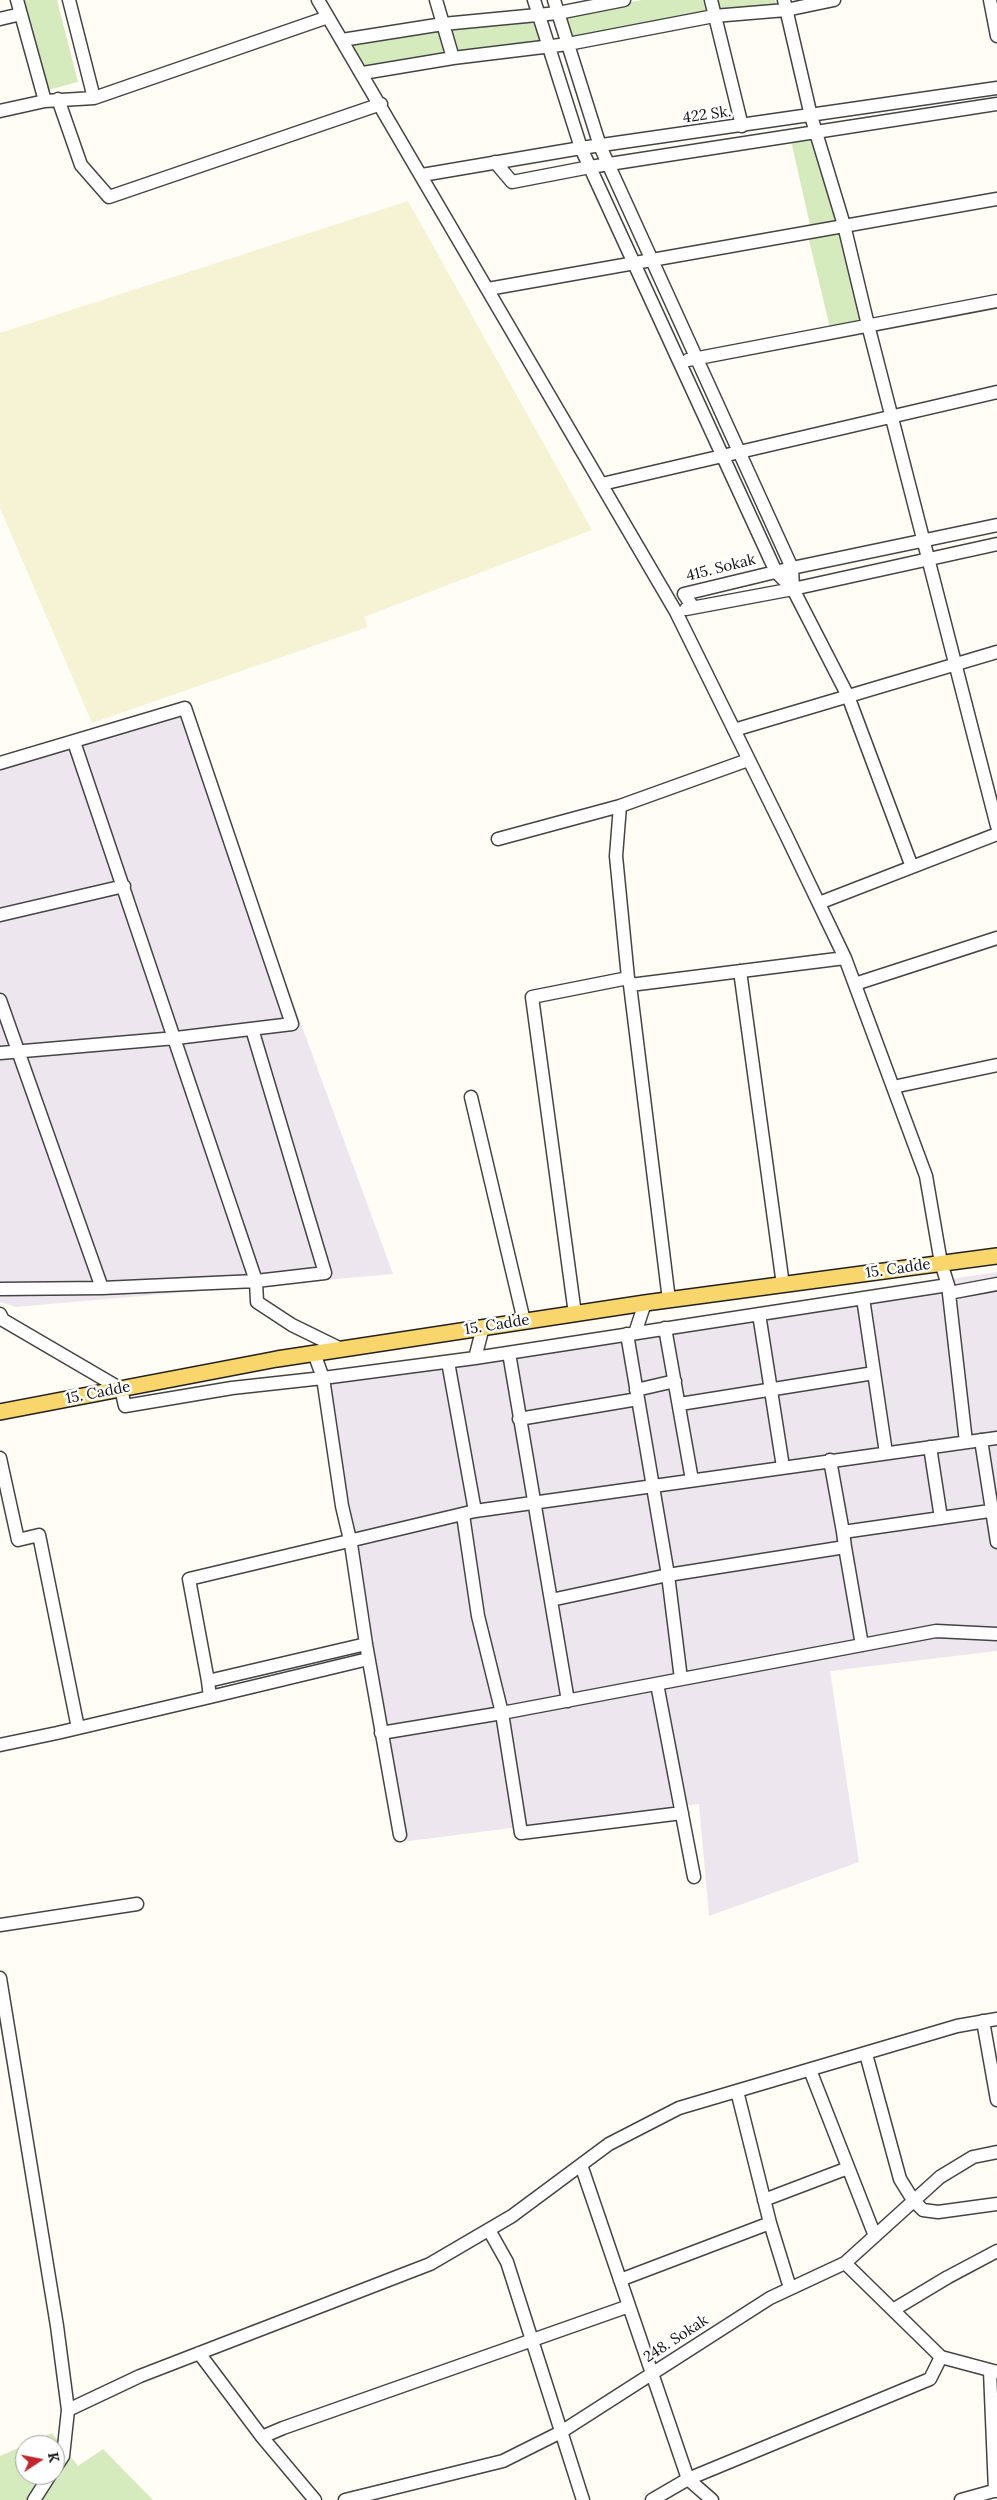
<!DOCTYPE html>
<style>
body{margin:0}
#map{position:relative;width:997px;height:2500px;overflow:hidden;background:#fffdf5;font-family:Lora,serif}
canvas{display:block}
.north{position:absolute;left:15px;top:2435px;width:50px;height:50px;box-sizing:border-box;background:#fff;border:1px solid #a0a0a0;border-radius:50%;rotate:79deg;font-size:14px;font-weight:700;line-height:20px;text-align:center;color:#111}
.north::after{content:'';display:block;margin:auto;width:18px;height:22px;background:#c4262e;clip-path:polygon(50% 0,100% 100%,50% 72%,0 100%)}
</style>
<div id="map">
<canvas width="997" height="2500"></canvas>
<div class="north">K</div>
</div>
<script>
const context = document.querySelector('canvas').getContext('2d');
context.lineJoin = 'round';
function paint(path, color) { context.fillStyle = color; context.fill(path, 'evenodd'); }
function strokePath(path, color, width, dash) { context.strokeStyle = color; context.lineWidth = width; context.lineCap = dash ? 'butt' : 'round'; context.setLineDash(dash || []); context.stroke(path); }
function drawText(font, color, halo, rows, align = 'center') {
  context.font = font + ' Lora,serif'; context.lineWidth = 5; context.setLineDash([]); context.textBaseline = 'middle'; context.strokeStyle = halo; context.fillStyle = color; for (const [text, x, y, turn = 0] of rows) {
    context.save(); context.translate(x, y); context.rotate((+turn || 0) * Math.PI / 180); context.textAlign = isNaN(turn) ? turn : align; if (halo) context.strokeText(text, 0, 0); context.fillText(text, 0, 0); context.restore();
  }
}
const industrial = new Path2D(`
 M185,708L393,1274L16,1307L0,1302V762Z
 M997,1272V1651L830,1671L859,1862L709,1916L699,1804L394,1843L316,1375Z`);
const farmland = new Path2D(`
 M408,201L592,530L364,617L368,627L92,723L0,508V333Z`);
const green = new Path2D(`
 M24,0H57L78,82L48,90Z
 M642,0H706L709,14L571,39L562,15Z
 M716,0H775L777,6L718,11Z
 M539,15L549,46L363,73L342,40Z
 M815,137L838,220L810,225L791,141Z
 M841,231L862,321L830,328L808,236Z
 M52,2433L78,2466L103,2449L153,2500H0V2456ZM25,2445H55V2475H25Z`);
const minor = new Path2D(`
 M17,0L45,101L94,98
 M69,0L94,98L328,17
 M318,0L676,612L786,835L845,958L926,1176L941,1263L948,1285L966,1442
 M436,0L453,58
 M534,0L581,148L776,572L793,589L848,696L912,867
 M554,0L600,146L792,568L793,589
 M711,0L742,126
 M784,0L811,116L844,225L868,325L997,826
 M990,0L997,36
 M0,19L21,14
 M342,40L443,24L558,13L624,0
 M363,73L453,58L568,44L714,16L786,10L834,0
 M58,99L81,165L109,197L381,104
 M0,111L45,101
 M495,162L512,182L590,167L997,104
 M422,175L581,148L997,88
 M488,289L997,199
 M688,360L997,301
 M602,484L997,392
 M693,607L684,594L792,568L997,525
 M686,609L793,589L997,544
 M734,730L997,652
 M74,742L256,1281L325,1273L252,1029
 M0,763L185,708L292,1024L176,1038L0,1053
 M620,806L616,856L628,978
 M498,839L620,806L748,760
 M819,903L997,834
 M0,915L124,886
 M740,971L783,1285
 M855,984L997,938
 M630,985L669,1300
 M0,1000L102,1288
 M893,1087L997,1065
 M471,1097L524,1321
 M0,1289L102,1288L256,1281L257,1302L292,1325L341,1349
 M949,1293L997,1284
 M863,1298L886,1453
 M0,1314L3,1320L121,1389L125,1406L232,1388L323,1378L475,1358L948,1285
 M575,1314L532,997L628,978L630,985L845,958
 M759,1314L783,1467
 M665,1328L692,1480
 M635,1333L645,1303
 M627,1334L668,1575L681,1679
 M314,1353L323,1378L342,1506L351,1544L366,1644L400,1835
 M509,1353L568,1701
 M475,1358L483,1327
 M448,1362L475,1511
 M636,1390L675,1381
 M680,1404L874,1373
 M519,1419L638,1399
 M981,1440L997,1542
 M930,1447L941,1518
 M0,1458L18,1540L39,1535L78,1728
 M830,1460L843,1532
 M463,1515L478,1616L502,1713L521,1833L682,1813
 M845,1547L862,1645
 M551,1600L668,1575L845,1547L843,1532L997,1510
 M366,1644L208,1681L189,1579L475,1511L997,1438
 M657,1684L694,1877
 M210,1697L368,1659
 M381,1733L502,1713L936,1631L997,1634
 M0,1745L57,1733L210,1697L208,1681
 M0,1925L137,1904
 M0,1978L57,2326L68,2410L63,2456L55,2468
 M983,2021L997,2100
 M866,2054L900,2179L913,2200L923,2210L938,2212L997,2204
 M810,2070L875,2236
 M737,2091L770,2223L790,2288
 M581,2165L688,2479L712,2500
 M764,2200L848,2168
 M489,2230L507,2262L583,2500
 M845,2263L941,2357L997,2372
 M620,2280L770,2223
 M893,2310L948,2277L997,2251
 M199,2353L262,2437L283,2428L629,2306
 M990,2371L995,2491
 M68,2410L140,2376L430,2264L512,2216L609,2144L679,2108L957,2026L997,2019
 M262,2437L315,2500
 M34,2500L50,2475
 M345,2500L503,2461L561,2432L770,2298L845,2263L940,2177L973,2157L997,2152
 M652,2500L688,2479L930,2379L941,2357
 M961,2500L997,2490`);
const major = new Path2D(`
 M0,1412L277,1359L645,1303L997,1256`);
const streetNames = [
 ["422 Sk.",707,115,-8],
 ["415. Sokak",721,568,-14],
 ["15. Cadde",898,1269,-8],
 ["15. Cadde",497,1325,-9],
 ["15. Cadde",98,1393,-11],
 ["248. Sokak",676,2339,-33]
];
paint(industrial, '#eee6ef');
paint(farmland, '#f6f3d4');
paint(green, '#d5ebbd');
strokePath(minor, '#444', 15);
strokePath(major, '#222', 18);
strokePath(minor, '#fff', 12);
strokePath(major, '#f9d66b', 15);
drawText('15px', '#111', '#fff', streetNames);
</script>
